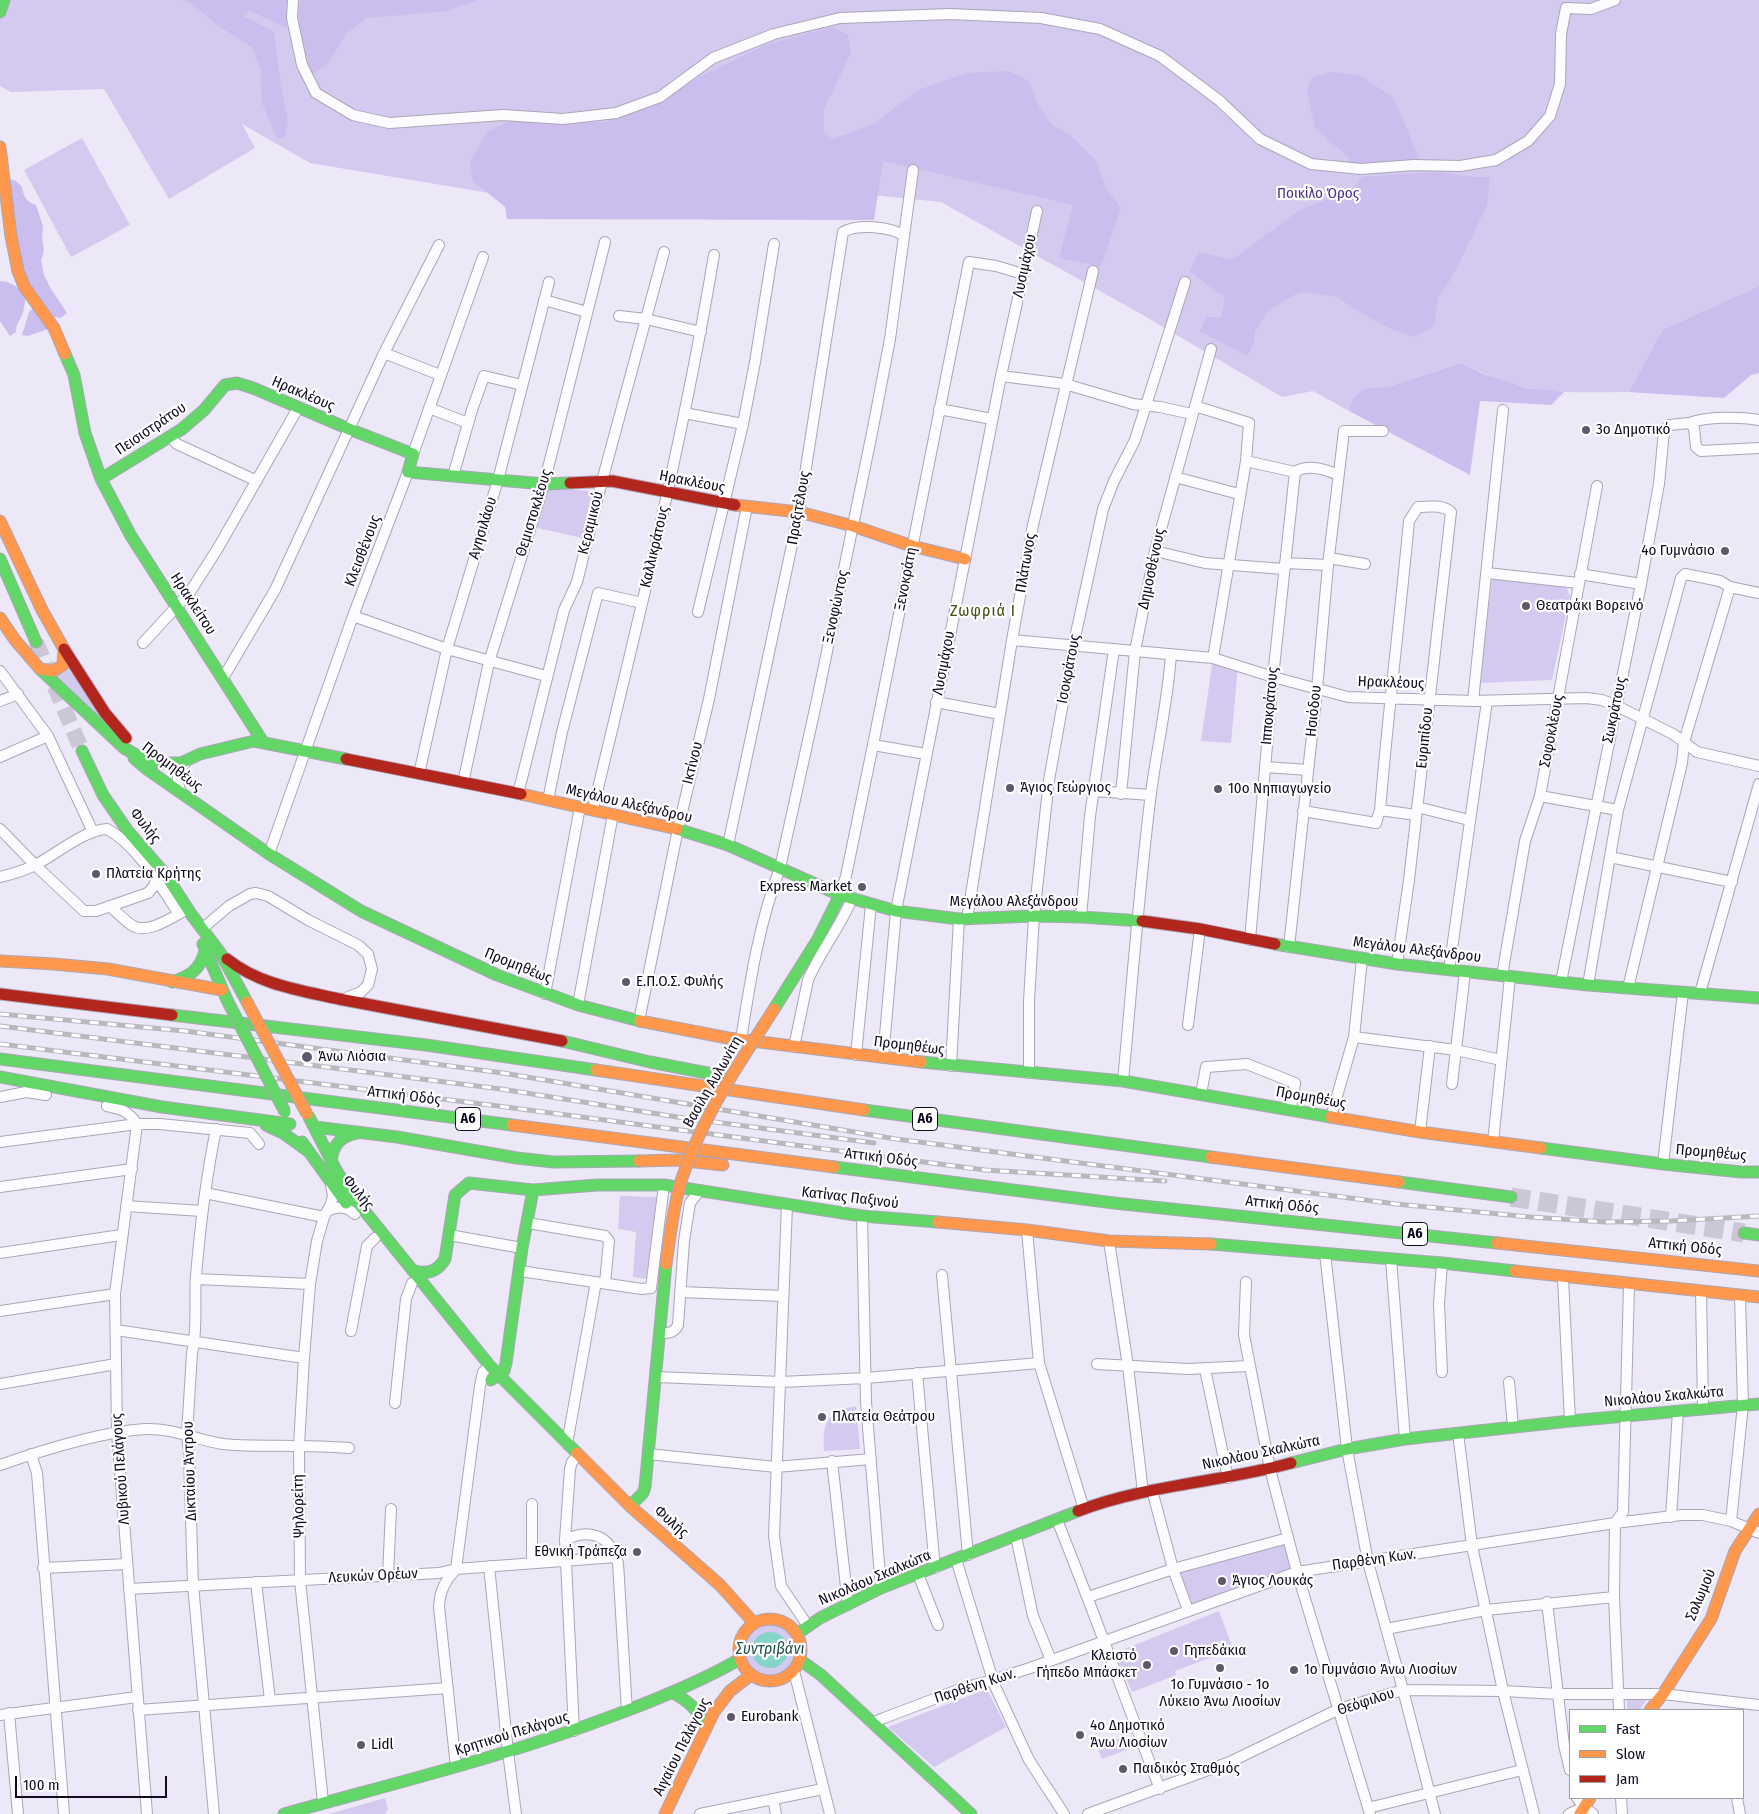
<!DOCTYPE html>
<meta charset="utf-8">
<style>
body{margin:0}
#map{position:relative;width:1759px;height:1814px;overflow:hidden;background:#ece8f7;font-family:"Fira Sans Condensed",sans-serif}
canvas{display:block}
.legend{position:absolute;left:1569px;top:1709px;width:175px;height:90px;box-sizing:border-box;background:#fff;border:1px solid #a09da6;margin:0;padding:6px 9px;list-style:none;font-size:15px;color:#120a21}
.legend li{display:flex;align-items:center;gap:10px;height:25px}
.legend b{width:25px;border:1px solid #a09da6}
.scale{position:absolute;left:15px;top:1776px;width:152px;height:22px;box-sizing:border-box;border:2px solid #120a21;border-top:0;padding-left:6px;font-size:15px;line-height:18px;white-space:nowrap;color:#120a21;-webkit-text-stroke:4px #fff;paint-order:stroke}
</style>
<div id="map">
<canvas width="1759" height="1814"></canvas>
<ul class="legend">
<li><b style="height:6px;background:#63d668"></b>Fast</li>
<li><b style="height:6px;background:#ff974d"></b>Slow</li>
<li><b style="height:6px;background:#b3261e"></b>Jam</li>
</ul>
<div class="scale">100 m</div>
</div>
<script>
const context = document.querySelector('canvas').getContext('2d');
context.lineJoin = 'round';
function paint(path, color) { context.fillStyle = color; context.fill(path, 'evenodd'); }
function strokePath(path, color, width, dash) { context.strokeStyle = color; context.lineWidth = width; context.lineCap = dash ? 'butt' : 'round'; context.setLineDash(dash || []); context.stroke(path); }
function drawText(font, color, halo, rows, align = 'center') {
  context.font = font + ' "Fira Sans Condensed",sans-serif'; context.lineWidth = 4.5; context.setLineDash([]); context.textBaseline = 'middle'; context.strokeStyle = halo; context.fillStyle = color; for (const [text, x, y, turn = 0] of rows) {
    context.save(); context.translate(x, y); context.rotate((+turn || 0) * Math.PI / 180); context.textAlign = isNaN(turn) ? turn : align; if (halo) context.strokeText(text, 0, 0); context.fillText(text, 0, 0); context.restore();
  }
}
const green = new Path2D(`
 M0,0H1759V286L1662,330L1629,392C1595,392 1561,394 1528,388C1505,384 1483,373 1462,363L1390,386L1363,389L1353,397L1349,411L1313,391L1282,397L1141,314L941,202L802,188L525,199L310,163L242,124L255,148L169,199L104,89L11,92L0,86Z
 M82,138L130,225L71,257L24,170Z
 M545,488L592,491L582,538L533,527Z
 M1492,579L1566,587L1570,596L1552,680L1479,683Z
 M1213,658L1238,666L1231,743L1201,741Z
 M67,667L127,742L55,674Z
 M620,1196L657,1197L646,1279L633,1277L636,1232L618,1229Z
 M856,1406L860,1449L824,1451C822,1423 827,1411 856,1406Z
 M1288,1538L1297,1572L1188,1610L1173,1569Z
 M1219,1611L1233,1649L1175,1671L1176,1675L1132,1692L1115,1653Z
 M743 1650a27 27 0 1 1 54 0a27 27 0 1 1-54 0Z
 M987,1689L1006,1727L934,1767L888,1727Z
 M1627,1700H1647L1639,1710H1627Z
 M1126,1736L1131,1748L1102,1759L1097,1747Z
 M385,1798L388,1809L385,1814H329Z`);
const forest = new Path2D(`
 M183,0H288L285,6L287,28L249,10L243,16L274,32L281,87L288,122L285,137L277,138L262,103L261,71L253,48L217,25L192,4Z
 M300,0H477L447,11L367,18L347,33L329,61L313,75C304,51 296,26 300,0Z
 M832,27L848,35L851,53L824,109V131L832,139L872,125L918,90L967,73L1009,71L1030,82L1037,103L1052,125L1070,135L1097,162L1106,189L1121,208L1101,266L1059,258L1073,205L883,161L874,220L507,219L505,207L473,181L470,162L487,132L512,120L560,124L606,122L650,107L698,78L765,45Z
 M1329,72L1359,75L1394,98L1420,161L1348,165L1349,158L1315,128L1307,90L1312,78Z
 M1438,172L1472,177H1490L1487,205L1454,274L1438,298L1434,326L1415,337L1393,330L1352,308L1338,297L1303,292L1294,295L1269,310L1255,331L1254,343L1247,356L1200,331L1206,317H1221L1225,298L1190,272L1198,252L1232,260L1301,209L1350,191L1363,177Z
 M9,179L16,181L22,187C24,197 26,202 36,205L43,226L42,237L44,250L41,261L44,275L51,289L67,313L61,318L54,317L22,273Z
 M0,281C13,282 20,288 26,298C24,304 24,310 22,315C19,322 16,324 16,332L10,336L0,321Z
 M1759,286V373L1751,375L1724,398L1629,392L1662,330Z
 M33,308L48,329L28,336L22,335L29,312Z
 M1462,363L1484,374L1526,388L1564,392L1551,405L1480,401L1470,475L1349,411L1353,397L1363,389L1390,386Z`);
const water = new Path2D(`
 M752 1650a18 18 0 1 1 36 0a18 18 0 1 1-36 0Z`);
const primaryTunnel = new Path2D(`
 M36,642L82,751`);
const highwayTunnel = new Path2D(`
 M1511,1197L1744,1233`);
const street = new Path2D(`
 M293,0L292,18L302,65L316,93L353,115L389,123L503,115L563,119L616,113L660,97L713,58L774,34L840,18L949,14L1041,18L1100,29L1160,56L1220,101L1260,139L1311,164L1361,169L1414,165L1460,166L1496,160L1528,141L1550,116L1560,84L1561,34L1566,8L1591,9L1615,0
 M544,300L587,312
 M619,316L646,319L701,332
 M384,353L440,375
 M1001,376L1065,384L1133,404L1160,407L1192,414
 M1195,406L1249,423L1246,461L1213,658
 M429,408L468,423
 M939,409L992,419
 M684,413L743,424
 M1690,423C1705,416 1742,417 1759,420
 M170,437L177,444L257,481
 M413,454L483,257
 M1246,461L1295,472
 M1295,472C1308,464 1325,469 1338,475
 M453,476L472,410L484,376L522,385
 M1175,477L1239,494
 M1155,551L1205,563L1284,569
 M1329,558L1365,564
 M1285,563L1328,565
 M1487,573L1578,583
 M1580,574L1641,584
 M698,612L743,424L755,362L774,244
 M353,616L447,649L546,676
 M1012,640L1213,658L1273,677L1348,697L1473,701L1586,698L1602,700L1617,706L1673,734L1697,752L1759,766
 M143,643L190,592L218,548L298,408
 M0,671L48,736L93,832
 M223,678L275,590L384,353L439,245
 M0,701L18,694
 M1473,701L1503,410
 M936,702L1000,714
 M873,745L926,754
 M0,757L48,736
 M1265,767L1308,770
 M419,774L447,649L498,480L549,282
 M463,783L489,662L544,484L605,242
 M1094,791L1151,795
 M182,794C175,782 177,771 187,761
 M518,794L564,610L577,582L602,481L664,252
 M1121,794L1135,651L1155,551L1211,349
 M1540,796L1618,810
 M548,800L562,732L598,593L642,603
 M1417,807L1469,820
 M593,809C637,625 683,441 714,255
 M1380,810L1416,815
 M1303,811L1376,823L1380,810C1388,713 1400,617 1409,521L1418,507C1429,507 1442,504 1451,512L1409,880L1397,964
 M0,829L35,865L84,911H96L148,893L154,886L156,879
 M728,845L799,512L843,232C857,224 891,226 904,236
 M269,854L353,616L408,472
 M1610,857L1732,882
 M0,877C13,874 26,870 37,864C58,853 84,830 107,829C136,844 161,887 179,914
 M840,895L846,876L873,745L969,262L996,266L1023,274
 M109,906C117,912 125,921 133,926C148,934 171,918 184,911
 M1081,917L1090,816L1114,649
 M967,919L1012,640L1033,525L1093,271
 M203,928L229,906L250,894L256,893L268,896L308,920L358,945L368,954L372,969L368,985L361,992L348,997
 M1250,940L1273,677L1295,472
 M1289,947L1317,689L1328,565L1344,431H1383
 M1449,970L1487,701
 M1502,976L1525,841L1540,796L1597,486
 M1561,982L1641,584L1659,484L1664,431L1669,425L1690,423L1694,428L1696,447L1701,451L1759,448
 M1588,985L1618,810L1681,578L1685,574L1720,581L1730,587L1759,593
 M1628,988L1682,763L1684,742L1730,587
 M1700,993L1759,784
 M545,994L580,807
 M578,1005L613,814
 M639,1021L678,829L709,699L747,506
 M1188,1025L1200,929
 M1354,1037L1456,1050L1501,1060
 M741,1040C750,982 759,923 780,868L818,695L872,433L890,339L913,170
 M794,1047L808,980C820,952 840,927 852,899
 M856,1055L871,905
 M883,1058L896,911L1001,376L1037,211
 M951,1066L959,919
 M1029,1073V1001L1034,916L1049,780L1073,647L1103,509L1114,481L1135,440L1185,282
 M1123,1081C1132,985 1139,889 1151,793C1157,747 1168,701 1171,654
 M1452,1084L1465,972
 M1201,1094L1206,1067L1247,1064L1295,1083L1291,1110
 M0,1097L26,1092L46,1095
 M107,1106C122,1109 128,1111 137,1124
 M1331,1117L1354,1037L1362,959
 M137,1124L115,1294L117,1432L147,1814
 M1420,1132L1430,1046
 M0,1142L137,1124H160L250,1133L259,1144
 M1493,1142L1510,977
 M1663,1164L1683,992
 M0,1187L132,1169
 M205,1193L324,1217
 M787,1205L774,1536L781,1586L808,1626
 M126,1206L202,1211
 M327,1211C338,1206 345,1206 355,1214
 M862,1216L866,1402L881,1588
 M528,1223L605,1236L609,1241L605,1283
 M1027,1230L1039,1363L1084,1509
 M449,1235L522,1248
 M1109,1241L1128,1366L1143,1492
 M0,1253L121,1235
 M1325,1253L1347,1449L1368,1562L1403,1690L1435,1814
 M1391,1259L1405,1439
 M1442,1263L1439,1304L1442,1372
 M520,1271L642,1289L651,1288L664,1185
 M942,1275L968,1555
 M1563,1278L1570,1421
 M196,1279L310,1284
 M1246,1282L1244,1335L1270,1469L1297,1572L1370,1814
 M1701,1291L1703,1409
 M680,1292L783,1296
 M0,1311L115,1294
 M116,1330L304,1358
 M351,1331L367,1246L375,1238
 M659,1333C667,1333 674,1334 678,1325L684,1241L690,1203L700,1190
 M1097,1364L1188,1369L1249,1366
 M1205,1369L1228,1478
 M917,1373L935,1568
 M656,1377L781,1382L866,1378L1039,1363
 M1509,1382L1513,1427
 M0,1384L116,1364
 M395,1403L406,1299L412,1283
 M1458,1433L1472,1546L1503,1691L1534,1814
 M567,1444L596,1282
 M31,1454L37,1473L64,1814
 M648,1454L776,1467L871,1459
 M832,1461L848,1605
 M0,1465C43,1450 100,1432 145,1429C175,1428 195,1440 223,1444C249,1447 274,1445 300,1446C316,1446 333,1447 349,1448
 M1152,1490L1173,1569L1188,1610
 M1671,1517L1678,1411
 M1057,1520C1093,1609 1125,1699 1160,1789
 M1731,1521L1743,1405L1740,1296
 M1016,1536L1033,1616L1051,1660
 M565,1540C590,1528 610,1535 618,1563L627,1711
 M956,1559L994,1684L1029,1760L1064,1814
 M532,1563V1504
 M489,1566L508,1752L516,1814
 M43,1568L127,1564
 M918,1574L938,1625
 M388,1576L391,1509
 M256,1582L270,1700
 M129,1589L439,1573L456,1569L616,1557
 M1088,1597L1173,1569L1288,1538
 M1547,1602L1564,1745L1570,1770
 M1386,1629L1486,1610L1614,1597
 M794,1671L830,1814
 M138,1710L448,1688
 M1619,1710L1614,1597L1615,1523L1623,1512L1629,1285
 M9,1713L18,1814
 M0,1715L137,1697
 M872,1723L884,1718L963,1688L993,1680L1030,1668L1297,1572L1615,1523L1681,1515H1703L1731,1521L1759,1533
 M574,1731L565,1540L570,1469L572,1462L578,1455
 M456,1767L439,1607C440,1590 445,1581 456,1569L480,1386L483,1372L490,1366
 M1577,1798L1584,1807L1593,1814
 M1621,1798L1622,1814
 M1737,1798L1740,1814
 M773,1799L776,1814
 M323,1802L300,1580L299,1446L304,1358L310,1284L317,1241L324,1217L331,1204L333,1195L331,1186
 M1368,1808L1522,1770
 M214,1814L193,1585L189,1453L187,1434L192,1353C198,1328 194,1302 196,1276C200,1227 206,1178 216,1129
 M700,1814L823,1789
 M1088,1814L1230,1762L1339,1709L1403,1690L1503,1691L1558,1694H1663L1759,1705
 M1569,1814L1584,1807`);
const fast = new Path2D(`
 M0,12L4,0
 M65,354L74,375L85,433L101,479L131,536L263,742
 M101,479L182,429L204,410L225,385L237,383L253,388L349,429L413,454L408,472L544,484L570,483
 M0,559L36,642
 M40,669L124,748L145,760L161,763H181L200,754L254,741L346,759
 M82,751L103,795L127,830L166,875L191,914L221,954L247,1002
 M134,758L148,770L269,854L361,911L497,975L578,1005L640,1021
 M677,829L728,845L840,895L896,911L959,919L1034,916L1081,917L1142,921
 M203,944L227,1000
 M1275,944L1397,964L1588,985L1759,998
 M172,982C190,976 200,970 205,951
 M774,1009L818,939L840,895
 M172,1015L426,1045L596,1070
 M562,1041L650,1062L723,1076
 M0,1059L512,1125
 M921,1062L1123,1081L1331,1117
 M0,1077L162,1107L290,1124
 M864,1110L1211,1157
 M309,1117L336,1170L350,1193L490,1366L577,1453
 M266,1125L283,1133L308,1151
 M315,1127L397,1137L517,1158L553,1162L639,1161
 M302,1142L346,1203
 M1541,1148L1663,1164L1741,1172H1759
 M331,1162C333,1145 340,1136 357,1133
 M834,1167L1114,1203L1497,1243
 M1399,1182L1511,1197
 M1744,1233L1759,1235
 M1211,1244L1442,1263L1515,1271
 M412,1270C426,1275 437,1272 445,1259L455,1195L469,1183L533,1190L597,1185H664L862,1216L938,1222
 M491,1380L504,1371L506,1363L522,1248L533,1190
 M1291,1463L1347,1449L1405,1439L1570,1421L1759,1404
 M630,1506L643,1493L645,1487L666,1264
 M797,1634L820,1618L881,1588L1078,1511
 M800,1660L821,1675L971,1814
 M673,1693C689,1701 699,1711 706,1728
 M284,1814C395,1783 507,1756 615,1715C658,1699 700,1682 740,1659`);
const slow = new Path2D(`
 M0,147L11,236L18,271L24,286L54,328L65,354
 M735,505L799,512L853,526L912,546L965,559
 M0,521L42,610L64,649L63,665L53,671L40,669L15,640L0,618
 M521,794L677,829
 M0,961L54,964L108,969L222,990
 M640,1021L728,1038L921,1062
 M596,1070L864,1110
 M1331,1117L1420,1132L1541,1148
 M512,1125L834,1167
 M1211,1157L1399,1182
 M639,1161L677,1160L723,1165
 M938,1222L1027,1230L1109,1241L1211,1244
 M1497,1243L1759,1271
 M1515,1271L1759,1297
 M577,1453L630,1506L720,1585L754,1623
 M739 1650a31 31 0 1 1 62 0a31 31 0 1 1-62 0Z
 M1650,1710L1663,1694L1711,1619L1735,1551L1759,1514
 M665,1814L714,1712L730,1691L751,1675
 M1580,1814L1590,1798`);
const jam = new Path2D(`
 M570,483L612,481L735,505
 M64,649L105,713L126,738
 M346,759L521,794
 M1142,921L1200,929L1275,944
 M227,959C260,985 299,990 339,999
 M0,994L172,1015
 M339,999L562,1041
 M1078,1511C1145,1485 1222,1482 1291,1463`);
const rail = new Path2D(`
 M0,1014L185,1031L503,1073L896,1139L1396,1204L1530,1217L1606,1222L1671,1221L1759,1216
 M0,1026L501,1089L677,1117L874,1143
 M0,1044L498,1106L985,1170L1165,1181`);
const fastBridge = new Path2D(`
 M227,1000L285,1112`);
const slowBridge = new Path2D(`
 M247,1002L307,1114
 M666,1264C670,1236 673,1208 681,1181C701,1118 739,1064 774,1009`);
const markers = [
 [1586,430,5,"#5e586c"],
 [1725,551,5,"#5e586c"],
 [1526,606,5,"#5e586c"],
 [1010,788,5,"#5e586c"],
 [1218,789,5,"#5e586c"],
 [96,874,5,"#5e586c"],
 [862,887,5,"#5e586c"],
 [626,982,5,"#5e586c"],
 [307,1057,6,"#5e586c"],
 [822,1417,5,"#5e586c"],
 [637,1552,5,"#5e586c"],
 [1222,1581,5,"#5e586c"],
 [1174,1651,5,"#5e586c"],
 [1147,1665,5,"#5e586c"],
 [1220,1668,5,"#5e586c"],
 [1294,1670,5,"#5e586c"],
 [731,1717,5,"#5e586c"],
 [1080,1735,5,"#5e586c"],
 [361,1745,5,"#5e586c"],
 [1123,1769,5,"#5e586c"]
];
const shields = [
 [468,1119,25],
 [925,1119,25],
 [1415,1234,25]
];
const shieldNames = [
 ["Α6",468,1119],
 ["Α6",925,1119],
 ["Α6",1415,1234]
];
const parkNames = [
 ["Ποικίλο Όρος",1318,194]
];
const streetNames = [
 ["Λυσιμάχου",1025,266,-78],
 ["Ηρακλέους",303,394,23],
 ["Πεισιστράτου",151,429,-34],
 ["Ηρακλέους",692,482,11],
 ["Πραξιτέλους",799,508,-80],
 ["Θεμιστοκλέους",534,513,-73],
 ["Κεραμικού",591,523,-76],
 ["Αγησιλάου",483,528,-73],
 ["Καλλικράτους",655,547,-77],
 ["Κλεισθένους",363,551,-69],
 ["Πλάτωνος",1026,563,-80],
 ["Δημοσθένους",1152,569,-78],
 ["Ξενοκράτη",906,579,-79],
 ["Ηρακλείτου",193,604,57],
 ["Ξενοφώντος",836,607,-78],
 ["Λυσιμάχου",944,663,-79],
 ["Ισοκράτους",1069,669,-79],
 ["Ηρακλέους",1391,683,2],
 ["Ιπποκράτους",1270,706,-85],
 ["Σωκράτους",1615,710,-78],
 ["Ησιόδου",1314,711,-84],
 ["Σοφοκλέους",1552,731,-79],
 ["Ευριπίδου",1425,738,-84],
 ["Ικτίνου",693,763,-76],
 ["Προμηθέως",172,767,37],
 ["Μεγάλου Αλεξάνδρου",629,804,13],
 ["Φυλής",145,826,52],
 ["Μεγάλου Αλεξάνδρου",1014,902],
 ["Μεγάλου Αλεξάνδρου",1417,950,7],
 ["Προμηθέως",518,966,22],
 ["Προμηθέως",909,1046,7],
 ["Βασίλη Αυλωνίτη",713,1082,-60],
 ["Αττική Οδός",404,1096,7],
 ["Προμηθέως",1311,1098,10],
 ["Προμηθέως",1711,1153,5],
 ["Αττική Οδός",881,1158,7],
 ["Φυλής",358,1193,51],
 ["Κατίνας Παξινού",850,1198,7],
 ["Αττική Οδός",1282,1205,6],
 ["Αττική Οδός",1685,1247,6],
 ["Νικολάου Σκαλκώτα",1664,1397,-5],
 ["Νικολάου Σκαλκώτα",1261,1453,-12],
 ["Λυβικού Πελάγους",121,1469,-94],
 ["Δικταίου Άντρου",190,1471,-92],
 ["Ψηλορείτη",299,1506,-91],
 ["Φυλής",671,1522,42],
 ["Παρθένη Κων.",1374,1560,-8],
 ["Λευκών Ορέων",373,1576,-3],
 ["Νικολάου Σκαλκώτα",875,1578,-23],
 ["Σολωμού",1701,1595,-67],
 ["Παρθένη Κων.",975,1686,-18],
 ["Θεόφιλου",1366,1702,-18],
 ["Κρητικού Πελάγους",512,1734,-17],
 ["Αιγαίου Πελάγους",682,1747,-63]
];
const poiNames = [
 ["3ο Δημοτικό",1596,430],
 ["4ο Γυμνάσιο",1715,551,"right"],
 ["Θεατράκι Βορεινό",1536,606],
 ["Άγιος Γεώργιος",1020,788],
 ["10ο Νηπιαγωγείο",1228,789],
 ["Πλατεία Κρήτης",106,874],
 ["Express Market",852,887,"right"],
 ["Ε.Π.Ο.Σ. Φυλής",636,982],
 ["Άνω Λιόσια",318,1057],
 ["Πλατεία Θεάτρου",832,1417],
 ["Εθνική Τράπεζα",627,1552,"right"],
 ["Άγιος Λουκάς",1232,1581],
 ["Γηπεδάκια",1184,1651],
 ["Κλειστό",1137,1656,"right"],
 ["Γήπεδο Μπάσκετ",1137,1673,"right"],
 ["1ο Γυμνάσιο Άνω Λιοσίων",1304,1670],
 ["1ο Γυμνάσιο - 1ο",1220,1685,"center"],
 ["Λύκειο Άνω Λιοσίων",1220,1702,"center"],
 ["Eurobank",741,1717],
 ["4ο Δημοτικό",1090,1726],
 ["Άνω Λιοσίων",1090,1743],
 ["Lidl",371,1745],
 ["Παιδικός Σταθμός",1133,1769]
];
const neighbourhoodNames = [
 ["Ζωφριά Ι",983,612]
];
const waterNames = [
 ["Συντριβάνι",770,1650]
];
paint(green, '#d4c9ef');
paint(forest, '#cbbded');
paint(water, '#86d4c8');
strokePath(primaryTunnel, '#cbc7d7', 16, [16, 8]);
strokePath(highwayTunnel, '#cbc7d7', 19, [19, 9]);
strokePath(street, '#aba5b8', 12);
strokePath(fast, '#aba5b8', 13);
strokePath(slow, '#aba5b8', 13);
strokePath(jam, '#aba5b8', 13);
strokePath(street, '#fcfcfe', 10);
strokePath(fast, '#63d668', 11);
strokePath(slow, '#ff974d', 11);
strokePath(jam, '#b3261e', 11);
strokePath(rail, '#b9b8bc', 5);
strokePath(rail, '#fff', 3, [9]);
strokePath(fastBridge, '#aba5b8', 13, []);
strokePath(slowBridge, '#aba5b8', 13, []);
strokePath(fastBridge, '#63d668', 11);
strokePath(slowBridge, '#ff974d', 11);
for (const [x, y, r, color] of markers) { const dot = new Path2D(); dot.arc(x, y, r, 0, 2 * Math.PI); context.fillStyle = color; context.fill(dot); strokePath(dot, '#fff', 2); }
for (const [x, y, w] of shields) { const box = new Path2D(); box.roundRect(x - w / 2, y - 11.5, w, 23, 4); context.fillStyle = '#fff'; context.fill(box); strokePath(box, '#120a21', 1); }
drawText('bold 14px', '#120a21', null, shieldNames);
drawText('15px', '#4f2e85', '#fff', parkNames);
drawText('15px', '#120a21', '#fff', streetNames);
drawText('15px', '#120a21', '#fff', poiNames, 'left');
context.letterSpacing = '1px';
drawText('16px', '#444d13', '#fff', neighbourhoodNames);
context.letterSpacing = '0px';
drawText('italic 16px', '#215247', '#fff', waterNames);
</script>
